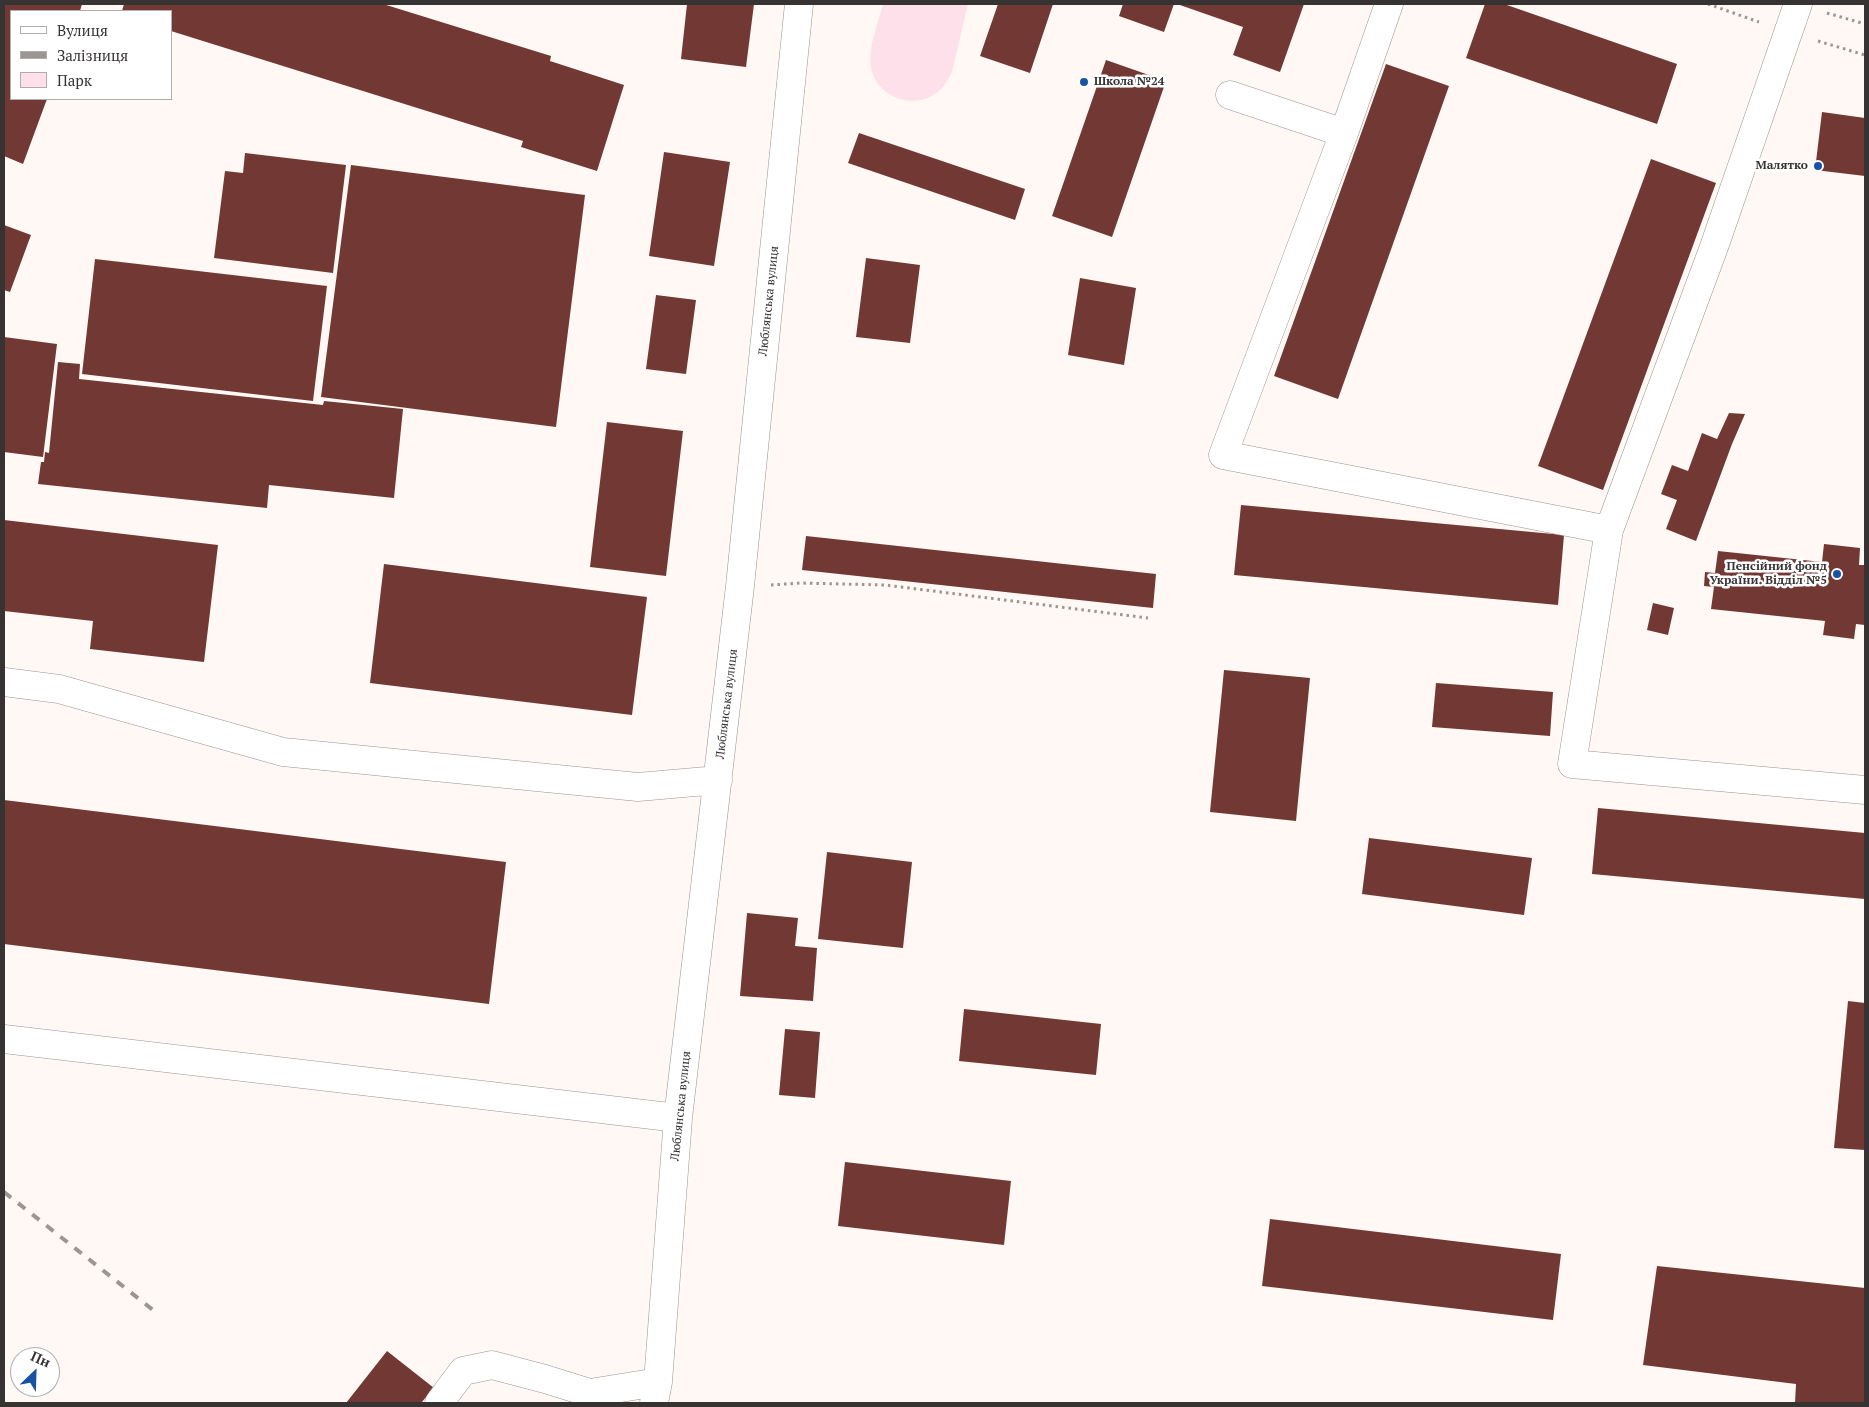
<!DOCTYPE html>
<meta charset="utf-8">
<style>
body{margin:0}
#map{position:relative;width:1869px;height:1407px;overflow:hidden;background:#fff8f4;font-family:"PT Serif",serif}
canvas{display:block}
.frame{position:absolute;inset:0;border:5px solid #363332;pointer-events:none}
.legend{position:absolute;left:10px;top:10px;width:162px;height:90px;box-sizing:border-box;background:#fff;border:1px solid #afadad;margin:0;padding:6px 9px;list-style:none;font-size:15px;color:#363332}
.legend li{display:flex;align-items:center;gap:10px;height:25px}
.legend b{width:25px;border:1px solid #afadad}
.north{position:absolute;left:10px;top:1347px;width:50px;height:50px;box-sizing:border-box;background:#fff;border:1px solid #afadad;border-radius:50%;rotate:24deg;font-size:14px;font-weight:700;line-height:20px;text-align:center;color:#363332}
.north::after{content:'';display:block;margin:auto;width:18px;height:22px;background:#1952a3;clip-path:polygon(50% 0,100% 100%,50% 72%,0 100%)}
</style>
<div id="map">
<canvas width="1869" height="1407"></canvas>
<div class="frame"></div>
<ul class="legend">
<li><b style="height:6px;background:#fff"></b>Вулиця</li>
<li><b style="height:6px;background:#9b9693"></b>Залізниця</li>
<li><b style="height:14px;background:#fee0eb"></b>Парк</li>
</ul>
<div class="north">Пн</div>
</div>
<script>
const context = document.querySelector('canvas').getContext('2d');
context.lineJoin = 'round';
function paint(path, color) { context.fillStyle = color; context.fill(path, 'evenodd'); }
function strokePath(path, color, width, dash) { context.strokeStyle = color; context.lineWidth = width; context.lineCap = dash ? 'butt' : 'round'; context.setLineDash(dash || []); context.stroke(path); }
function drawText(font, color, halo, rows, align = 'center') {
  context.font = font + ' "PT Serif",serif'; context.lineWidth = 5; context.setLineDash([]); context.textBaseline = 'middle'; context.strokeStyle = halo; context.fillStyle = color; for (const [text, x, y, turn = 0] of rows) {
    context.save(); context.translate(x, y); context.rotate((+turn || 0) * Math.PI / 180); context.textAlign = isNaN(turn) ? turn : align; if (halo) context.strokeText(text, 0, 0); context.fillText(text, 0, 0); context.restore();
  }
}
const green = new Path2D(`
 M883,4H968L952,72C948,79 945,86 939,91C917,110 881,100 872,72C866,51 878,24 883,4Z`);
const building = new Path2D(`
 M4,4H82L80,11H11V99H47L23,164L4,156Z
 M124,4H383L551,56L550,61L624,85L597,171L521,147L523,141L171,31V11H122Z
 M687,4H754L746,67L681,59Z
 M998,4H1053L1030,73L980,56Z
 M1123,4H1174L1164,32L1119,16Z
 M1177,4H1304L1280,72L1233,55L1243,27Z
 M1485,4H1504L1677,64L1657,124L1466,58Z
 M1106,60L1166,81L1112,237L1052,216Z
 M1386,64L1449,86L1338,399L1274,376Z
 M1822,112L1865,118V176L1815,170Z
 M859,133L1025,189L1015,220L848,163Z
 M664,152L730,162L714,266L649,256Z
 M245,153L346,165L333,273L214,258L225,171L243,173Z
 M1651,159L1716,183L1603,490L1538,466Z
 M351,165L585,195L556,427L321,397Z
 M4,225L31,235L10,292L4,290Z
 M866,258L920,265L910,343L856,337Z
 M95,259L327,286L313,401L82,374Z
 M1080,278L1136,288L1124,365L1068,355Z
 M656,295L696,300L686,374L646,369Z
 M4,337L57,344L43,457L4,452Z
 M58,362L80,364L79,379L323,405L324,401L403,409L394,498L269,485L267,508L38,484L41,462H44L45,452L49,453Z
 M1729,413L1745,414L1732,444L1696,541L1666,529L1677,500L1661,494L1672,465L1688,471L1702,433L1717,439Z
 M607,422L683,431L666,576L590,567Z
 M1241,505L1564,535L1558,605L1234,575Z
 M4,520L218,545L204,662L90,649L93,621L4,611Z
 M806,536L1156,574L1153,608L802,570Z
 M1824,544L1860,548L1859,565H1865V625L1856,624L1854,639L1823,635L1825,621L1711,609L1714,587L1704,586L1705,572L1715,573L1718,551L1822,562Z
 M384,564L647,597L632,715L370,683Z
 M1653,603L1674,608L1668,635L1647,630Z
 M1224,670L1310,678L1296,821L1210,812Z
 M1436,683L1553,692L1550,736L1432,727Z
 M4,800L506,862L489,1004L4,944Z
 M1598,808L1865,833V899L1592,874Z
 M1369,838L1532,858L1524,915L1362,894Z
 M827,852L912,862L903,948L818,939Z
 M747,913L798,918L795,946L817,948L813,1001L740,996Z
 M1848,1001L1865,1003V1150L1834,1148Z
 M964,1009L1101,1024L1096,1075L959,1061Z
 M785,1029L820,1032L815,1098L779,1095Z
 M845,1162L1011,1181L1004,1245L838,1226Z
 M1270,1219L1561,1254L1553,1320L1262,1286Z
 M1657,1266L1865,1288V1403H1795L1796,1384L1643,1365Z
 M387,1351L434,1388L421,1403H346Z`);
const path = new Path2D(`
 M1708,4L1759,22
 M1827,13L1865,24
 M1818,41L1865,55
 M771,585L800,583L885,585L1148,618`);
const minor = new Path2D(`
 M1389,4L1344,133L1223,455L1609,530L1572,764L1865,790
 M1230,95L1344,133
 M1609,530L1714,247L1798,4
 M4,682L59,689L283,752L638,787L718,780
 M4,1039L678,1118
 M439,1403L463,1371L492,1365L545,1379L590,1393L658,1382
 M654,1403L658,1382L678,1118L740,586L799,4`);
const rail = new Path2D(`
 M4,1192L153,1310`);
const markers = [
 [1084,82,5,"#1952a3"],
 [1818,166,5,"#1952a3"],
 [1837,574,5,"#1952a3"]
];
const poiNames = [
 ["Школа №24",1094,82,"left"],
 ["Малятко",1808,166],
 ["Пенсійний фонд",1827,567],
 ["України. Відділ №5",1827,581]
];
const streetNames = [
 ["Люблянська вулиця",769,301,-84],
 ["Люблянська вулиця",727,704,-83],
 ["Люблянська вулиця",681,1106,-84]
];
paint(green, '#fee0eb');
paint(building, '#713834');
strokePath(minor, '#9a9490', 29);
strokePath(path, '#9b9694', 3, [2.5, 4]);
strokePath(minor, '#fff', 28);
strokePath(rail, '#9b9693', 4, [9, 9]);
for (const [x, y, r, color] of markers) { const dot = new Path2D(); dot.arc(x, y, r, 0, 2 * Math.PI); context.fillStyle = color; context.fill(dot); strokePath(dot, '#fff', 2); }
drawText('bold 12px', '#363332', '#fff', poiNames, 'right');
drawText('12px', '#363332', '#fff', streetNames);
</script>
